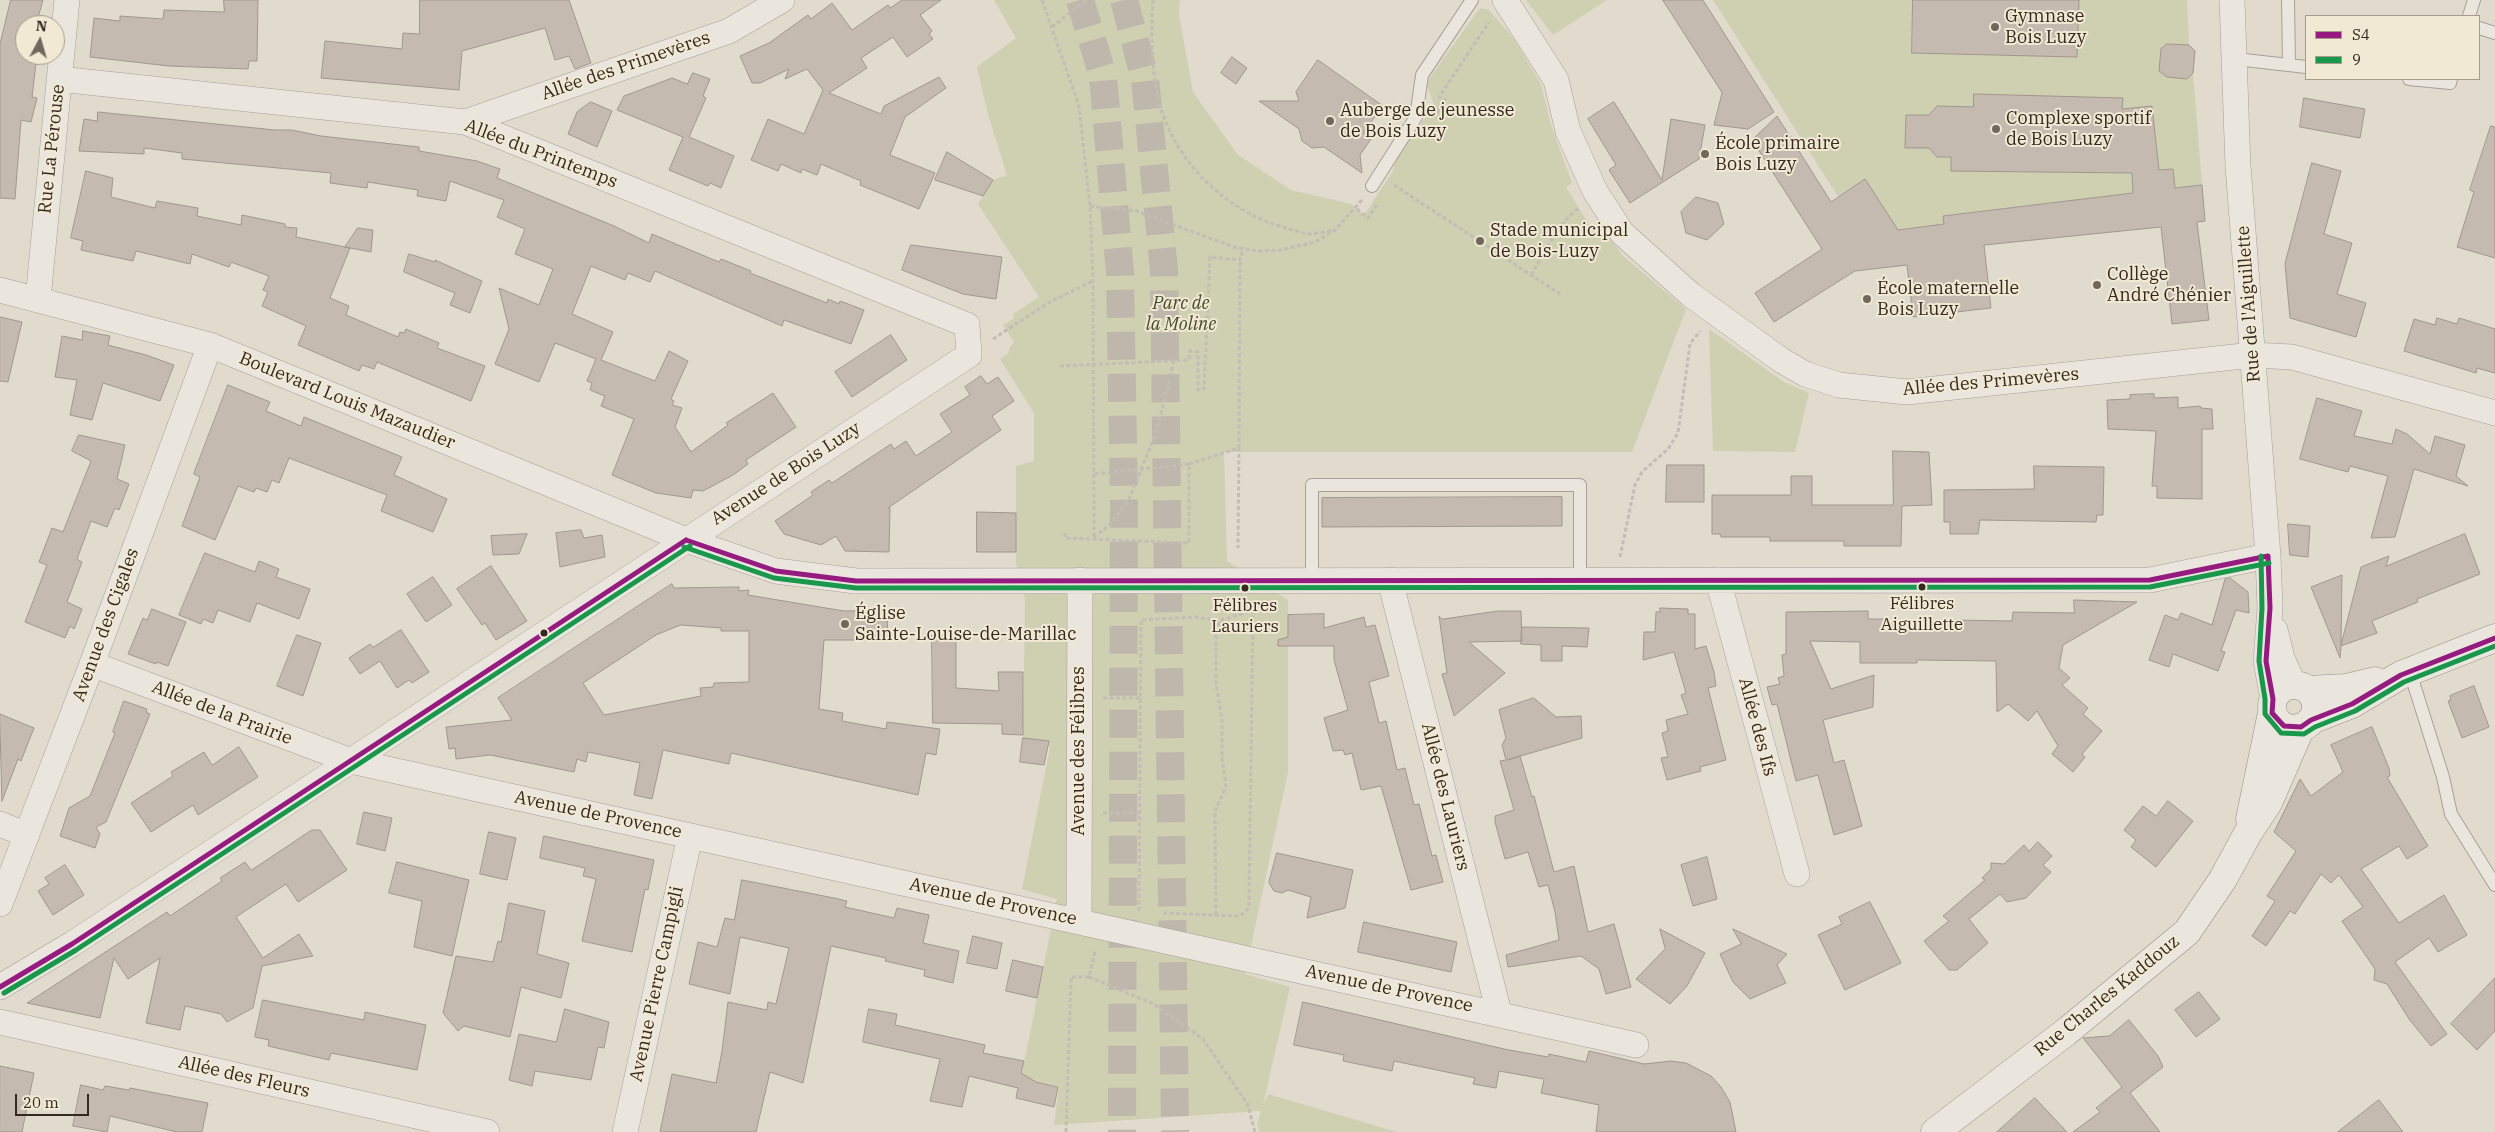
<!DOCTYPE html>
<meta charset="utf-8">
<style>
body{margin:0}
#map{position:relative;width:2495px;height:1132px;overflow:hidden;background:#e1dbce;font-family:"IBM Plex Serif",serif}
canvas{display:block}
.legend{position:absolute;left:2305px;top:15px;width:175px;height:65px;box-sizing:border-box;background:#f1e9d4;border:1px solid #a59c8c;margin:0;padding:6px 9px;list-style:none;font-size:15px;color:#342920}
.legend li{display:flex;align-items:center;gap:10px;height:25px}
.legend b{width:25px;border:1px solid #a59c8c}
.north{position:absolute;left:15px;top:15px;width:50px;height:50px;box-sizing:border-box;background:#f1e9d4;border:1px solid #a59c8c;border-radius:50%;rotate:6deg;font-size:14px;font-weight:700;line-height:20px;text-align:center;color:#342920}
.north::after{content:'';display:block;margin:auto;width:18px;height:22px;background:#71675d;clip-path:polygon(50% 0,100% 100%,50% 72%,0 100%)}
.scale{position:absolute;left:15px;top:1094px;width:74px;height:22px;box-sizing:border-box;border:2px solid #342920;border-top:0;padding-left:6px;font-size:15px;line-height:18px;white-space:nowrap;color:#342920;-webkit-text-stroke:4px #f1e9d4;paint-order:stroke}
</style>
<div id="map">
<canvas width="2495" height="1132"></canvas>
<ul class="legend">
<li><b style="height:6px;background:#951b81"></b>S4</li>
<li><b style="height:6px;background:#19984d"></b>9</li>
</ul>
<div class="north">N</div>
<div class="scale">20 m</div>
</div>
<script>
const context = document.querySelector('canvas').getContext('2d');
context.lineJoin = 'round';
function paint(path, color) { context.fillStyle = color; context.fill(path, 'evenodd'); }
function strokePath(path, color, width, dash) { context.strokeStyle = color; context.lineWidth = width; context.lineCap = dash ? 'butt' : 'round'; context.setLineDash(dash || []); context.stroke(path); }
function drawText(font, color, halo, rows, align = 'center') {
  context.font = font + ' "IBM Plex Serif",serif'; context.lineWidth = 4; context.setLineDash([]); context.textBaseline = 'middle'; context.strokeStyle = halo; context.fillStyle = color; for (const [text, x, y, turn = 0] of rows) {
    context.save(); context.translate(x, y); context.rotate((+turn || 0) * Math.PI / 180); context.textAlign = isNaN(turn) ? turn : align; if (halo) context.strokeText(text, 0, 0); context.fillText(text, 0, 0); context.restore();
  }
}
const green = new Path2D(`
 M994,0H1180L1179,15L1193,92L1238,155L1291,190L1351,204L1364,215L1393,171L1395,161L1434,105L1426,83L1477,12L1481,8L1489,10L1514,39L1541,84L1551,125L1572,183L1566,187L1590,226L1599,224L1623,256L1686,309L1632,452H1224L1227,561L1288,600V772L1245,974L1290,987L1263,1105L1268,1094L1397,1132H1260L1257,1124L1261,1111L1054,1125L1059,1086L1021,1078L1057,899L1022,889L1050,747L1023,743L1025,599L1016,563V466L1034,461V413L1000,359L1009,353V348L1014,342L1003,325L1014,318L1013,314L1039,297L978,204L993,180L1007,175L987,111L977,67L1016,38Z
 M1526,0H1607L1553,35Z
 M1713,0H2187L2189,45L2195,51L2193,73L2202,185L1944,216V224L1852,235L1853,220Z
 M1709,329L1784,382L1809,393L1795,452L1713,451Z`);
const building = new Path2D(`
 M11,0H43L36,25H25V55H37L32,97L37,98L31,122L21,120L15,199L0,198V44Z
 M224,0H258L257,61H249L248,69L169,66L90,57L94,18L120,21V16L163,19L164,10L224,12Z
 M420,0H569L591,63L575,69L569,56L555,60L545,28L462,51L459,90L321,78L325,41L402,49L403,33L419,34Z
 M902,0H941L920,15L932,31L929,34L933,39L907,57L893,37L861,58L867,68L829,93L881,114L884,106L939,77L946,88L905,117L890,155L935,173L919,209L860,185L861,181L821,164L817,175L802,169L801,173L781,164L778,171L751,160L768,119L804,134L823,90L807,69L785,79L789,69L760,83H752L740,56L769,43L808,15L811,19L832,3L852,30L888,5L890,8Z
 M1663,0H1703L1774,112L1748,129L1714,125L1722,93Z
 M1913,0H2079L2077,57L1912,53Z
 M2167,44L2189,45L2195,51L2193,73L2187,79L2167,77L2159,71L2161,49Z
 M1232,57L1247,68L1236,84L1221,73Z
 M1318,60L1383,106L1363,133L1371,139L1360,155L1362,173L1324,147L1312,148L1302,141L1299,129L1259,101H1299L1296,92Z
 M693,73L710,79L703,96L706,98L689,137L734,156L721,188L710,183L708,186L669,170L683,137L617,110L624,96L672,78L687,84Z
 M1974,94L2123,98L2122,109L2152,106L2159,170L2173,169L2175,188L2202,185L2205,221L2197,222L2209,320L2172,324L2161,227L1984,245L1991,308L1913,317L1907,265L1855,271L1774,322L1755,293L1822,249L1752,140L1777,116L1831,202L1865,179L1898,230L1944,224L1943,216L2133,193L2132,173L1951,171V157H1937L1929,148H1905L1906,115H1929L1937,106L1973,107Z
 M2304,98L2365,109L2360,138L2300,127Z
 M591,102L612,111L597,147L568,134L577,112Z
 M1614,102L1662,180L1671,119L1705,125L1699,159L1630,203L1609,170L1616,165L1588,119Z
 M98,112L275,130H292L321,136L419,147V151L477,161L500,169L497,178L614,226L649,243L652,234L719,262L721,259L751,271L750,273L827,303L828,299L839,304L840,301L864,310L851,344L784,320L782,326L655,271L650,282L628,273L625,280L591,266L572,314L613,332L601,360L655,381L669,351L688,361L671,399L674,401L672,405L682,408L675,427L691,452L728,425L726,423L773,393L796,427L746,460L748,464L733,475L703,491L693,490L691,498L656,493L612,475L634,419L601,406L605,396L590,390L592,383L587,381L596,359L555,343L539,382L495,364L509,329L499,288L539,305L553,269L515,254L525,229L497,217L504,200L450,181L446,201L417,196L418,190L368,182L367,188L330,183L331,173L182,159V153L144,148V154L79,151L84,119L97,121Z
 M2491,126L2495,127V258L2457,247L2474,192L2470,190Z
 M947,152L993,180L983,196L935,180Z
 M2312,163L2341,171L2324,234L2352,243L2337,294L2366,303L2356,337L2290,318L2285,264Z
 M86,171L113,178L111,197L155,208L157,201L198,208L197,216L241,225L242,215L285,224V227L297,228L296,237L350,248L330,298L349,306L346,315L398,337L400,332L404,333L406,329L439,343L437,348L485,366L471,401L377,362L374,369L362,365L359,371L298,345L306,326L262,306L268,292L263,290L269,276L231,262L229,267L192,254L190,264L136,251L133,261L81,250L83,241L71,238Z
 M1696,197L1718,203L1724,224L1707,240L1686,233L1681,212Z
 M358,228L373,230L371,252L345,247Z
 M911,245L1002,257L996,299L963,294L902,270Z
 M409,254L435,262V260L482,281L470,313L450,305L455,293L404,272Z
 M0,317L22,322L8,382L0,381Z
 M2437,318L2457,324L2459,318L2495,329V373L2477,368L2476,373L2404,351L2414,319L2435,325Z
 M83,331L110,336L108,345L146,355L174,365L160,401L103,383L92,420L70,415L77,380L55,377L62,336L82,340Z
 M891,335L907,360L852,397L835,372Z
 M981,376L987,384L998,377L1014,401L992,416L1001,430L888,508H890L889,552L845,551L836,536L821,545L784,534L775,521L813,495L811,492L829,480L832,483L891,444L894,449L906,441L916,456L952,432L940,414L970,395L965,387Z
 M228,385L270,402L266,411L301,426L304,417L402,457L394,475L447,499L433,532L381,511L387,495L289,458L279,483L272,480L267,492L256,488L254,492L238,486L215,540L182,526L200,477L194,474Z
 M2154,394V398L2178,397V408L2200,406L2201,408L2212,409L2213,429H2202V499L2157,498V486H2152L2156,431L2108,429L2107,400L2130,399V395Z
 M2317,398L2362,411L2354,436L2392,444L2396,429L2407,434L2430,454L2435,436L2465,445L2456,476L2468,486L2414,469L2395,537L2371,538L2388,476L2350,466L2348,472L2300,459Z
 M79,435L125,445L117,479L129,484L119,510L115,508L107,527L91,521L77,559L82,562L67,602L82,609L74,629L70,626L65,638L25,622L47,565L39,562L52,528L63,532L91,461L72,451Z
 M1893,451L1929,452L1932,505L1902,506L1901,546H1844V541H1770V537H1721L1720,534H1712V495H1791V476H1812V505H1893Z
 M1667,465H1704V502H1666Z
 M2034,466L2104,467L2103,515H2097L2096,522L1980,520L1978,534H1950V522H1944V490L2034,489Z
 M1562,497V526L1322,527V498Z
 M977,512L1016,513V552H977Z
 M2288,524L2310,526L2308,557L2290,555Z
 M581,530L584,538L602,535L605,557L560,567L556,533Z
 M527,534L519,554L493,555L491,536Z
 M2465,534L2480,574L2417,599L2418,602L2372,621L2377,633L2341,646L2340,658L2311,587L2342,575L2341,645L2361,567L2389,556L2386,566Z
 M205,553L255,572L259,561L279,569L276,577L310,589L299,619L257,603L250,622L218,610L213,623L203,619L201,624L179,615Z
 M491,566L527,621L496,640L485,623L482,625L457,589Z
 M433,577L452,605L426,622L407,594Z
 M2230,578L2248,592L2249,613L2236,610L2221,651L2225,652L2218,671L2173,654L2169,667L2149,660L2165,615L2178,620L2181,613L2212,625L2225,579Z
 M672,584L674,588L739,587V591L749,590L748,595L844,611L887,610L888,640H824L819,709L843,713L842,721L886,729L887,722L940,729L936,755L926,753L918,795L731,753L729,764L663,750L652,799L634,795L640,763L588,752L586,762L577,759L574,772L490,755L456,759L455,748L449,749L446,727L512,720L498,698ZM681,625L721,628V631H749V682L714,683L713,687L700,688L701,696L604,715L583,683L656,635Z
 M2074,600L2137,602L2063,645L2059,668L2070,678L2062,685L2088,708L2083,714L2102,731L2082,754L2085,757L2073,772L2052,754L2058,746L2037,711L2028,721L2008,704L1997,712L1996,661L1917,660V663H1860V642L1810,641L1831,689L1874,675L1873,707L1823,720L1834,763L1844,760L1862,826L1834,835L1818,775L1796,781L1777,704L1772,705L1767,687L1780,684L1778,678L1784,676L1782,655L1786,654V612L1868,611V619H1885V623H1903V628L1953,627V620L2012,621L2013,612L2074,613Z
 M1660,608L1688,609V614H1695V649L1706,646L1714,672L1716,686L1708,688L1726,760L1700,767L1701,771L1667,780L1661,758L1668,757L1662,733L1668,731L1666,720L1688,714L1681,695L1686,693L1674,652L1643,660L1644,632H1655L1656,612H1660Z
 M152,609L186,622L168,666L157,662L156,664L128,654L143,618L147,620Z
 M1498,611H1521L1522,641L1469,642L1505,673L1454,716L1442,674L1447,673L1439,616L1442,619Z
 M1324,614V628L1364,617L1366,627L1375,625L1389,676L1369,682L1379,723L1386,721L1397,770L1405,768L1414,805L1419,804L1432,856L1436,855L1443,882L1411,890L1381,786L1361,790L1352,753L1345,755L1343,750L1333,751L1324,718L1348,710L1334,660V646H1278V640L1288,637V615Z
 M1522,627L1589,628L1587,647L1562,646V661H1541V645L1521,644Z
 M401,630L429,672L412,683L409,680L397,688L380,661L360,674L349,658L370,644L373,647Z
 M297,635L321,643L303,696L277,686Z
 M932,635H956V688L999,691L998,672H1023V735L1002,734V724L933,723Z
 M2474,686L2489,727L2462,738L2448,701L2451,700L2450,696Z
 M1534,698L1556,717L1581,716L1582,738L1507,760L1520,756L1532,797L1534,796L1554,872L1574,866L1588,932L1614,924L1631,987L1606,994L1599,969L1581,956L1508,967L1506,955L1559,940L1555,912L1548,885L1539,887L1528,852L1505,859L1495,822V816L1514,810L1500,761L1506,760L1502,745L1506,738L1499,710Z
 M124,701L147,709L146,712L150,714L106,822L96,827L100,834L95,848L60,836L69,808L90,796L115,733L113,732Z
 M0,714L34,728L21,761L18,759L2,801Z
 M2372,727L2389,768L2390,776L2387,777L2428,846L2407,859L2399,846L2361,869L2399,923L2444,895L2467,935L2438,952L2429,938L2395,962L2447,1034L2431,1046L2409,1019L2387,984L2374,980L2375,969L2342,921L2363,907L2339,875L2331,883L2321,874L2295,914L2290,911L2266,946L2252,936L2275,901L2267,896L2296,851L2274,832L2300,779L2311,796L2343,772L2331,745Z
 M1023,738L1049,741L1044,765L1020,762Z
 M239,747L258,777L198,815L193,805L151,832L131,803L173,776L171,772L204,752L212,765Z
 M2168,801L2193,821L2156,867L2131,847L2136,840L2124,830L2143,806L2156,816Z
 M364,812L392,818L385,851L357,844Z
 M312,830H320L347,870L298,902L286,884L236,917L263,958L299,934L313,956L262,966L253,1008L227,1022L221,1014L185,1006L180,1030L146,1023L160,958L128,979L114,958L100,1018L27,1003L167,912L170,916L222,881L220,878L245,862L251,870Z
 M489,832L516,838L507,880L480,874Z
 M544,836L654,860L648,890L645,889L632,952L582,941L596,879L583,876L585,868L540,858Z
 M2038,842L2052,856L2043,865L2051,872L2026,898L2007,902L2000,894L1969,919L1988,943L1957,970H1949L1924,941L1949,921L1943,916L1985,880L1982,878L1991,869V863L2004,864L2024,845L2029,851Z
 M1277,853L1353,870L1345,908L1307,918L1311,897L1288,890L1282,893L1274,891L1269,883Z
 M1707,857L1717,899L1693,906L1681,865Z
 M397,862L469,880L452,956L414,947L422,901L389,893Z
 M65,865L84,895L53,915L38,891L49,884L45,878Z
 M742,880L834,898L847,901L845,907L894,918L897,908L929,915L923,943L959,951L953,983L924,976L925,970L885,961L886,958L831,946L803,1083L770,1072L756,1132H660L672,1074L716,1083L722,1051L728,1002L767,1010L768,1002L776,1004L789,948L740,937L730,994L689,984L698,942L717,947L725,918L734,920Z
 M1870,902L1901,963L1845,990L1818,935L1842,924L1839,917Z
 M509,903L545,911L537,954L569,963L561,998L521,987L510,1037L464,1026L458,1031L443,1013L456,956L493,962L498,941L501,942Z
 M1364,922L1457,942L1451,972L1358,952Z
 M1660,929L1705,953L1687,986L1670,1004L1636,979L1665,949Z
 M1733,929L1787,954L1777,965L1786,983L1750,999L1733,982L1720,954L1741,944Z
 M973,936L1002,943L997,969L967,963Z
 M1013,960L1043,967L1037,998L1006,991Z
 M2495,978V1031L2477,1050L2451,1024Z
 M2199,992L2220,1019L2196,1037L2175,1010Z
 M263,1000L364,1020L365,1012L426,1025L417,1070L331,1053L329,1060L268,1046L269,1040L255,1037Z
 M1303,1002L1504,1049L1548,1057L1549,1054L1586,1062L1589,1051L1644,1064L1671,1061L1686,1063L1711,1076L1721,1087L1730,1102L1736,1132H1596L1599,1105L1541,1093L1544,1079L1499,1071L1496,1088L1473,1084L1475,1078L1394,1061L1392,1071L1343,1061L1344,1055L1294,1045Z
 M565,1009L609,1022L604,1048L598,1047L591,1080L535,1071L532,1086L509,1080L519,1034L556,1042Z
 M869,1009L897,1014L895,1025L985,1045L983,1053L1024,1061L1021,1073L1036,1082L1058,1087L1054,1107L1016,1098L1018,1088L969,1076L962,1107L930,1101L940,1059L863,1042Z
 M2129,1020L2158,1056L2163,1067L2130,1093L2160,1132H2073L2100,1112L2096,1108L2122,1087L2083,1038L2109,1036Z
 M0,1066L34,1073L22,1132H0Z
 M81,1085L103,1090L105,1086L129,1090L130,1088L208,1103L202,1132H177L110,1116L107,1132L73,1126Z
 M2035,1098L2067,1132H1997Z
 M2379,1100L2403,1132H2338Z`);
const highwayTunnel = new Path2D(`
 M1080,0L1103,76L1120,273L1124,505L1122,1132
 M1124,0L1145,79L1164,270L1175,1132`);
const path = new Path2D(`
 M1042,0L1079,106L1090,206L1093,281L1094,538
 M1153,0C1151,34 1151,69 1159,102C1175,163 1227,212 1286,228C1293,230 1301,233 1309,234C1317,234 1327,231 1335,230
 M1052,27L1086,0
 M1437,113L1445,100L1439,97L1489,22
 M1394,185L1560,294
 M1090,206L1136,211L1234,247L1257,251L1281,250L1315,242L1335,230L1362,200
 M1357,209L1368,218L1377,204
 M1531,275C1546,251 1556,225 1579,208
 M993,339L1048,303L1093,281
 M1060,366L1189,360L1190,351L1198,352V390L1204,389L1210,257L1240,260L1243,249
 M1239,448L1240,260
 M1189,464L1239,448L1238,548
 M1065,533V538L1189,543V464L1094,474
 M1094,538L1113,521L1129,499L1156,433L1174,361
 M1620,557L1635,485L1642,472L1668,449L1678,433L1690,344L1700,331
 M1103,698H1140
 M1103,813H1140
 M1139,911L1141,620L1195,617L1219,621
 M1163,913L1240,916L1249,908L1253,606
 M1216,915L1215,811L1226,787L1222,756V721L1216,683V636L1219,621L1253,610
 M1089,977L1154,1004L1203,1039L1248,1105L1255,1132
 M1066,1132L1071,977H1089L1095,951`);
const lane = new Path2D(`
 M2288,0L2289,65
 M2469,16L2474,0
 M2479,28L2495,33
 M2236,59L2306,67
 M2409,79L2450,83L2451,79
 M1372,186L1416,117L1422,75L1472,0
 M1312,580V485H1580V580
 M2410,672L2443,777L2451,814L2495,885`);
const street = new Path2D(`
 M1505,0L1556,80L1568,131L1595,191L1622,233L1691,295L1781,360L1805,374L1839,385L1907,392L2253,355L2292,357L2495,413
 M2232,0L2238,166L2268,556L2270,608L2266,661L2273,699
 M465,122L729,31L782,0
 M0,290L210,345L686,540L776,571L856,581L2150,580L2268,556
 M38,299L67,0
 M1390,580L1499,1013
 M1718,580L1797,874
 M2275,630L2282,658L2294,685
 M92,664L351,761L1636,1045
 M0,824L27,835
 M0,904L92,664L210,345
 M1079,921L1080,580
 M0,987L72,944L969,355L967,325L465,122L59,79
 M0,1022L487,1132
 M625,1132L690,836`);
const secondary = new Path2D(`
 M2272 707a22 22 0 1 1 44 0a22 22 0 1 1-44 0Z
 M2308,690L2346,688L2375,681
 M2311,720L2352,704L2401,675L2495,638
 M2250,819L2272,713
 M1935,1132L2066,1032L2187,932L2223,879L2248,833L2268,803L2301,727`);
const bus1 = new Path2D(`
 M686,540L776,571L856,581L2150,580L2268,556
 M2268,556L2270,608L2266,661L2273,699L2272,713L2284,726L2301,727L2311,720L2352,704L2401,675L2495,638
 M0,987L72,944L686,540`);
const bus2 = new Path2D(`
 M684,547L774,578L856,588L2150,587L2269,563
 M2261,556L2262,608L2259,661L2265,699V714L2281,733L2304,734L2315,727L2355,711L2404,682L2495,646
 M4,993L76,950L690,546`);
const markers = [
 [1995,27,5,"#71675d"],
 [1330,121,5,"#71675d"],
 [1996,129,5,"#71675d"],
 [1705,154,5,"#71675d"],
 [1480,241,5,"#71675d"],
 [2097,285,5,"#71675d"],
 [1867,299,5,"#71675d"],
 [1922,587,4.5,"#342920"],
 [1245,588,4.5,"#342920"],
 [845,624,5,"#71675d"],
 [544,633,4.5,"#342920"]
];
const busNames = [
 ["Félibres",1922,604],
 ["Aiguillette",1922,625],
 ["Félibres",1245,606],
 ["Lauriers",1245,627]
];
const poiNames = [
 ["Gymnase",2005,17],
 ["Bois Luzy",2005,38],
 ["Auberge de jeunesse",1340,111],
 ["de Bois Luzy",1340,132],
 ["Complexe sportif",2006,119],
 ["de Bois Luzy",2006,140],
 ["École primaire",1715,144],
 ["Bois Luzy",1715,165],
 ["Stade municipal",1490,231],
 ["de Bois-Luzy",1490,252],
 ["Collège",2107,275],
 ["André Chénier",2107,296],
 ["École maternelle",1877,289],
 ["Bois Luzy",1877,310],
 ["Église",855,614],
 ["Sainte-Louise-de-Marillac",855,635]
];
const streetNames = [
 ["Allée des Primevères",626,66,-19],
 ["Rue La Pérouse",52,149,-84],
 ["Allée du Printemps",541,154,21],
 ["Rue de l'Aiguillette",2249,304,-94],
 ["Allée des Primevères",1991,382,-5],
 ["Boulevard Louis Mazaudier",347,401,22],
 ["Avenue de Bois Luzy",786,474,-33],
 ["Avenue des Cigales",106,625,-70],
 ["Allée de la Prairie",222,713,21],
 ["Allée des Ifs",1757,727,75],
 ["Avenue des Félibres",1079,751,-90],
 ["Allée des Lauriers",1445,797,76],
 ["Avenue de Provence",598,815,12],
 ["Avenue de Provence",993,902,12],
 ["Avenue Pierre Campigli",657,984,-78],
 ["Avenue de Provence",1389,989,12],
 ["Rue Charles Kaddouz",2107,996,-39],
 ["Allée des Fleurs",244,1077,13]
];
const parkNames = [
 ["Parc de",1181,304],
 ["la Moline",1181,325]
];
paint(green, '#cfcfb2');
paint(building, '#c4baaf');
strokePath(building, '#a1978d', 1);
strokePath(highwayTunnel, '#beb7ab', 28, [28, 14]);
strokePath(lane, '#a6a097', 14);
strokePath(street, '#a6a097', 26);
strokePath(secondary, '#969086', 29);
strokePath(path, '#c2bdb5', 3, [4, 2.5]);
strokePath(lane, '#eae6de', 12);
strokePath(street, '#eae6de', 25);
strokePath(secondary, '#eae6de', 28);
strokePath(bus1, '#951b81', 5);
strokePath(bus2, '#19984d', 5);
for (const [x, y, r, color] of markers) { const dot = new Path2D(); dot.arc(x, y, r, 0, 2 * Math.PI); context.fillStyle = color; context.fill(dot); strokePath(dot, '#f1e9d4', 2); }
drawText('17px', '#342920', '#f1e9d4', busNames);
drawText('18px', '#342920', '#f1e9d4', poiNames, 'left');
drawText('18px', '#342920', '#f1e9d4', streetNames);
drawText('italic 18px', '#454e29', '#f1e9d4', parkNames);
</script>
